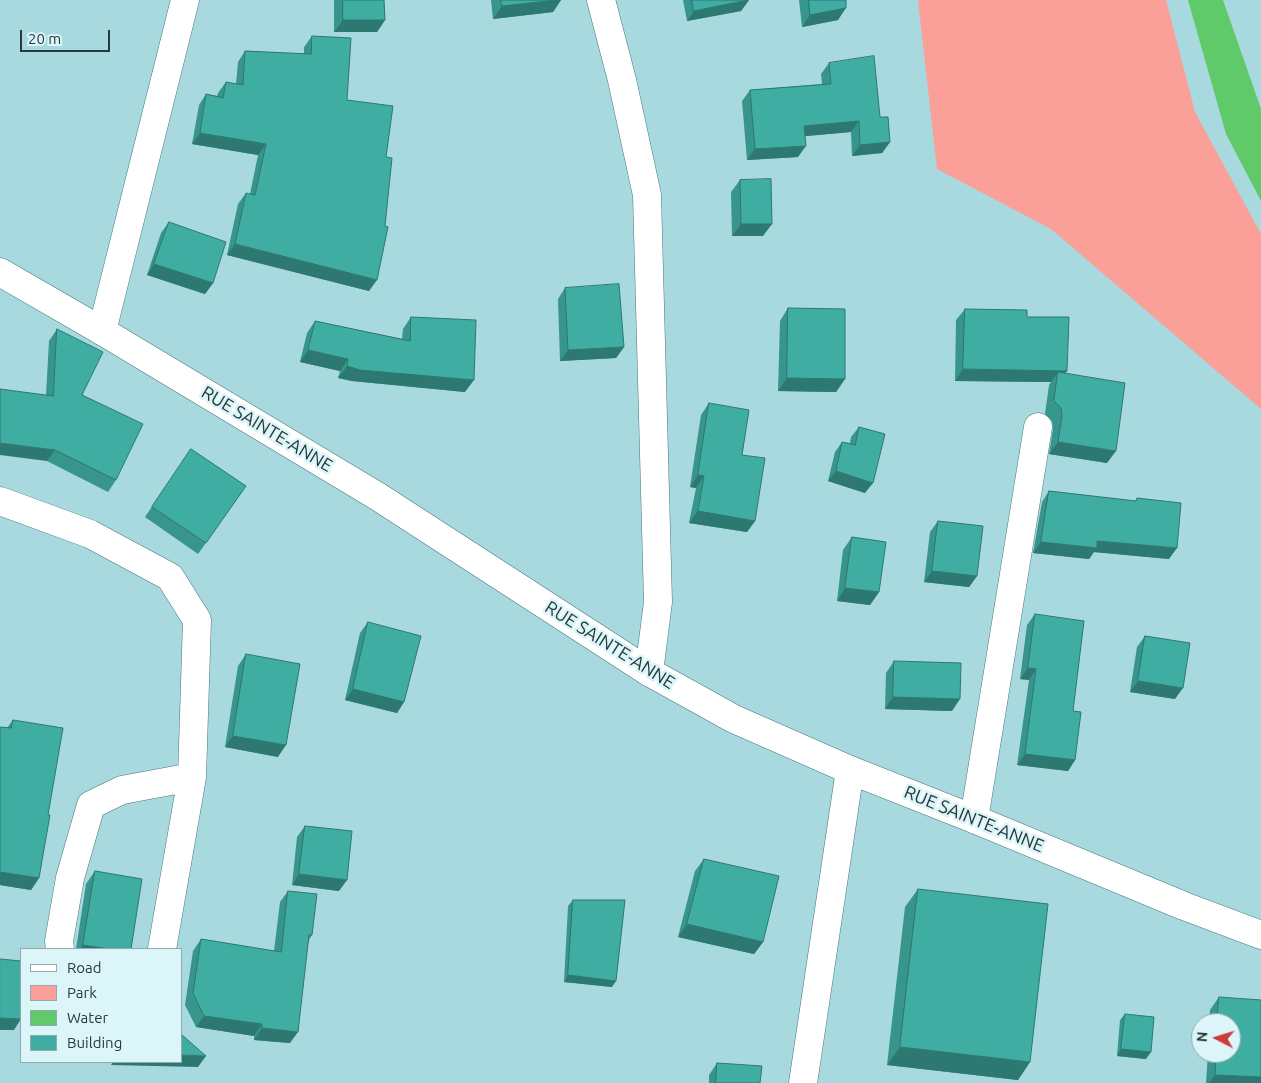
<!DOCTYPE html>
<style>
body{margin:0}
#map{position:relative;width:1261px;height:1083px;overflow:hidden;background:#a7d9df;font-family:Ubuntu,sans-serif}
canvas{display:block}
.legend{position:absolute;left:20px;top:948px;width:162px;height:115px;box-sizing:border-box;background:#dcf5f8;border:1px solid #93aaad;margin:0;padding:6px 9px;list-style:none;font-size:15px;color:#263a3d}
.legend li{display:flex;align-items:center;gap:10px;height:25px}
.legend b{width:25px;border:1px solid #93aaad}
.north{position:absolute;left:1191px;top:1013px;width:50px;height:50px;box-sizing:border-box;background:#dcf5f8;border:1px solid #93aaad;border-radius:50%;rotate:275deg;font-size:14px;font-weight:700;line-height:20px;text-align:center;color:#263a3d}
.north::after{content:'';display:block;margin:auto;width:18px;height:22px;background:#cb3c3b;clip-path:polygon(50% 0,100% 100%,50% 72%,0 100%)}
.scale{position:absolute;left:20px;top:30px;width:90px;height:22px;box-sizing:border-box;border:2px solid #263a3d;border-top:0;padding-left:6px;font-size:15px;line-height:18px;white-space:nowrap;color:#263a3d;-webkit-text-stroke:4px #dcf5f8;paint-order:stroke}
</style>
<div id="map">
<canvas width="1261" height="1083"></canvas>
<ul class="legend">
<li><b style="height:6px;background:#fff"></b>Road</li>
<li><b style="height:14px;background:#fba098"></b>Park</li>
<li><b style="height:14px;background:#60ca6a"></b>Water</li>
<li><b style="height:14px;background:#40ada2"></b>Building</li>
</ul>
<div class="north">N</div>
<div class="scale">20 m</div>
</div>
<script>
const context = document.querySelector('canvas').getContext('2d');
context.lineJoin = 'round';
function paint(path, color) { context.fillStyle = color; context.fill(path, 'evenodd'); }
function strokePath(path, color, width, dash) { context.strokeStyle = color; context.lineWidth = width; context.lineCap = dash ? 'butt' : 'round'; context.setLineDash(dash || []); context.stroke(path); }
function drawText(font, color, halo, rows, align = 'center') {
  context.font = font + ' Ubuntu,sans-serif'; context.lineWidth = 5; context.setLineDash([]); context.textBaseline = 'middle'; context.strokeStyle = halo; context.fillStyle = color; for (const [text, x, y, turn = 0] of rows) {
    context.save(); context.translate(x, y); context.rotate((+turn || 0) * Math.PI / 180); context.textAlign = isNaN(turn) ? turn : align; if (halo) context.strokeText(text, 0, 0); context.fillText(text, 0, 0); context.restore();
  }
}
const green = new Path2D(`
 M918,0H1166L1195,112L1261,234V409L1051,229L937,169Z`);
const water = new Path2D(`
 M1188,0H1223L1261,109V201L1226,134Z`);
const minor = new Path2D(`
 M601,0L622,80L647,195L658,602L649,672
 M102,331L185,0
 M0,501L90,534L170,577L197,620L192,777L162,949
 M974,819L1038,427
 M60,949L59,941L70,878L91,805L122,790L192,777
 M803,1083L850,770`);
const secondary = new Path2D(`
 M0,272L102,331L377,496L649,672L734,719L850,770L974,819L1184,906L1261,935`);
const wall = new Path2D(`
 M334,0H384L385,20L377,32H334Z
 M491,0H561L553,12L493,19Z
 M683,0H749L741,11L687,21Z
 M799,0H846L838,20L802,27Z
 M312,36L347,100L386,157L369,291L227,255L238,204L246,193L250,194L258,155L192,144L199,105L206,94L217,96L218,93L226,82L236,84L238,62L245,51L304,54V47Z
 M829,63L880,117L890,142L882,153L852,156L851,132L805,136L798,157L747,160L742,101L750,90L822,84L821,74Z
 M740,180L763,236H732L731,192Z
 M169,222L213,283L205,294L147,275L161,233Z
 M565,288L624,347L616,358L560,361L558,299Z
 M788,308L845,379L836,392L778,391L780,321Z
 M965,309L1027,317L1067,371L1065,373L1107,463L1049,454L1053,429L1052,421L1045,414L1049,385L1051,382L955,381L956,320Z
 M411,317L465,392L352,381L338,378L340,371L300,362L307,333L315,321L402,339L403,329Z
 M57,329L116,480L108,492L47,461L46,395L49,341Z
 M709,403L742,455L755,521L747,532L689,523L696,488L690,487L701,415Z
 M859,427L865,493L828,481L835,452L842,442L850,443L851,437Z
 M191,449L246,486L198,554L145,517Z
 M1049,491L1135,501L1137,498L1169,559L1094,552L1089,559L1033,553L1042,502Z
 M938,521L977,576L969,587L924,582L930,532Z
 M852,537L879,592L870,605L837,601L843,550Z
 M1035,614L1073,711L1075,760L1068,771L1017,765L1029,680L1020,679L1027,625Z
 M368,622L404,702L397,713L345,700L360,633Z
 M1145,636L1175,699L1130,692L1137,647Z
 M246,654L278,757L225,747L238,666Z
 M894,661L952,711L885,709L886,673Z
 M13,720L48,815L39,878L31,890L0,885V727L7,728Z
 M305,826L339,891L292,885L297,837Z
 M704,859L763,942L754,954L678,937L695,871Z
 M95,871L131,949H76L86,884Z
 M918,889L1030,1062L1018,1080L887,1065L905,907Z
 M288,891L312,935L309,940L290,1043L254,1040V1036L196,1027L185,1005L193,951L201,939L274,951L280,902Z
 M573,900L612,987L564,982L568,906Z
 M1219,997L1261,1083H1206L1208,1053H1231V1023H1209L1210,1010Z
 M1125,1014L1146,1059L1117,1056L1120,1020Z
 M717,1063L760,1083H709V1075Z`);
const shadedWall = new Path2D(`
 M558,0H561L553,12L493,19L502,6Z
 M749,0L741,11L687,21L694,11Z
 M846,8L838,20L802,27L810,15Z
 M343,20H385L377,32H334Z
 M859,121L851,132L796,137L804,126Z
 M200,133L266,144L258,155L192,144Z
 M890,142L882,153L852,156L860,145Z
 M806,146L798,157L747,160L755,149Z
 M741,224H772L763,236H732Z
 M235,244L377,280L369,291L227,255Z
 M154,264L213,283L205,294L147,275Z
 M624,347L616,358L560,361L568,350Z
 M308,350L348,359L340,371L300,362Z
 M347,366L474,380L465,392L352,381L338,378Z
 M963,369L1067,371L1058,382V372L1051,382L955,381Z
 M787,378L845,379L836,392L778,391Z
 M1058,442L1116,451L1107,463L1049,454Z
 M0,443L55,450L47,461L0,455Z
 M836,471L873,483L865,493L828,481Z
 M698,475L704,476L696,488L690,487Z
 M698,511L755,521L747,532L689,523Z
 M1097,541L1177,548L1169,559L1094,552L1089,559L1033,553L1041,542Z
 M932,571L977,576L969,587L924,582Z
 M845,588L879,592L870,605L837,601Z
 M1028,668L1036,669L1029,680L1020,679Z
 M1138,681L1183,688L1175,699L1130,692Z
 M353,689L404,702L397,713L345,700Z
 M893,697L960,699L952,711L885,709Z
 M233,736L286,745L278,757L225,747Z
 M1025,754L1075,760L1068,771L1017,765Z
 M0,872L39,878L31,890L0,885Z
 M299,874L347,880L339,891L292,885Z
 M687,924L763,942L754,954L678,937Z
 M83,945L109,949H80Z
 M568,975L616,981L612,987L564,982Z
 M204,1016L262,1024L254,1036L196,1027Z
 M0,1018L21,1019L14,1030H0Z
 M262,1028L298,1032L290,1043L254,1040Z
 M900,1047L1030,1062L1018,1080L887,1065Z
 M1121,1049L1151,1052L1146,1059L1117,1056Z
 M181,1055L206,1056L198,1067L111,1065L113,1062H181Z
 M1215,1075L1261,1077V1083H1209Z`);
const building = new Path2D(`
 M343,0H384L385,20H343Z
 M501,0H558L502,6Z
 M692,0H748L694,11Z
 M809,0H846V8L810,15Z
 M312,36L351,38L347,100L393,106L386,157L392,158L385,226L388,227L377,280L235,244L246,193L255,195L266,144L200,133L206,94L223,98L226,82L243,85L245,51L311,54Z
 M874,56L880,117H888L890,142L860,145L859,121L804,126L806,146L755,149L750,90L831,84L829,63Z
 M771,179L772,224H741L740,180Z
 M169,222L226,242L213,283L154,264Z
 M619,284L624,347L568,350L565,288Z
 M788,308L845,309V379L787,378Z
 M965,309L1027,310V317H1069L1067,371L963,369Z
 M411,317L476,320L474,380L360,370L347,366L348,359L308,350L315,321L410,341Z
 M57,329L103,352L82,395L143,424L116,480L55,450L0,443V389L53,396Z
 M1058,372L1125,383L1116,451L1058,442L1062,416L1061,408L1054,401Z
 M709,403L749,410L742,455L765,458L755,521L698,511L704,476L698,475Z
 M859,427L885,434L873,483L836,471L842,442L855,445Z
 M191,449L246,486L206,543L152,507Z
 M1049,491L1136,501L1137,498L1181,503L1177,548L1097,541V548L1041,542Z
 M938,521L983,526L977,576L932,571Z
 M852,537L886,542L879,592L845,588Z
 M1035,614L1084,621L1073,711L1081,712L1075,760L1025,754L1036,669L1028,668Z
 M368,622L421,636L404,702L353,689Z
 M1145,636L1190,643L1183,688L1138,681Z
 M246,654L300,664L286,745L233,736Z
 M894,661L961,663L960,699L893,697Z
 M13,720L63,728L48,815H50L39,878L0,872V727L11,728Z
 M305,826L352,831L347,880L299,874Z
 M704,859L779,876L763,942L687,924Z
 M95,871L142,879L131,949H109L83,945Z
 M918,889L1048,904L1030,1062L900,1047Z
 M288,891L317,894L312,935H309L298,1032L262,1028V1024L204,1016L193,993L201,939L281,952Z
 M573,900H625L616,981L568,975Z
 M0,959L21,961V1019L0,1018Z
 M1219,997L1261,1000V1077L1215,1075L1216,1053H1231V1023H1217Z
 M1125,1014L1154,1017L1151,1052L1121,1049Z
 M181,1034L206,1056L181,1055Z
 M717,1063L762,1066L760,1083H716Z`);
const streetNames = [
 ["RUE SAINTE-ANNE",267,429,31],
 ["RUE SAINTE-ANNE",610,645,32],
 ["RUE SAINTE-ANNE",974,819,22]
];
paint(green, '#fba098');
paint(water, '#60ca6a');
strokePath(minor, '#47777d', 29);
strokePath(secondary, '#47777d', 29);
strokePath(minor, '#fff', 28);
strokePath(secondary, '#fff', 28);
paint(wall, '#37958b');
paint(shadedWall, '#2d7971');
paint(building, '#40ada2');
strokePath(building, '#2d7971', 1);
drawText('18px', '#263a3d', '#dcf5f8', streetNames);
</script>
